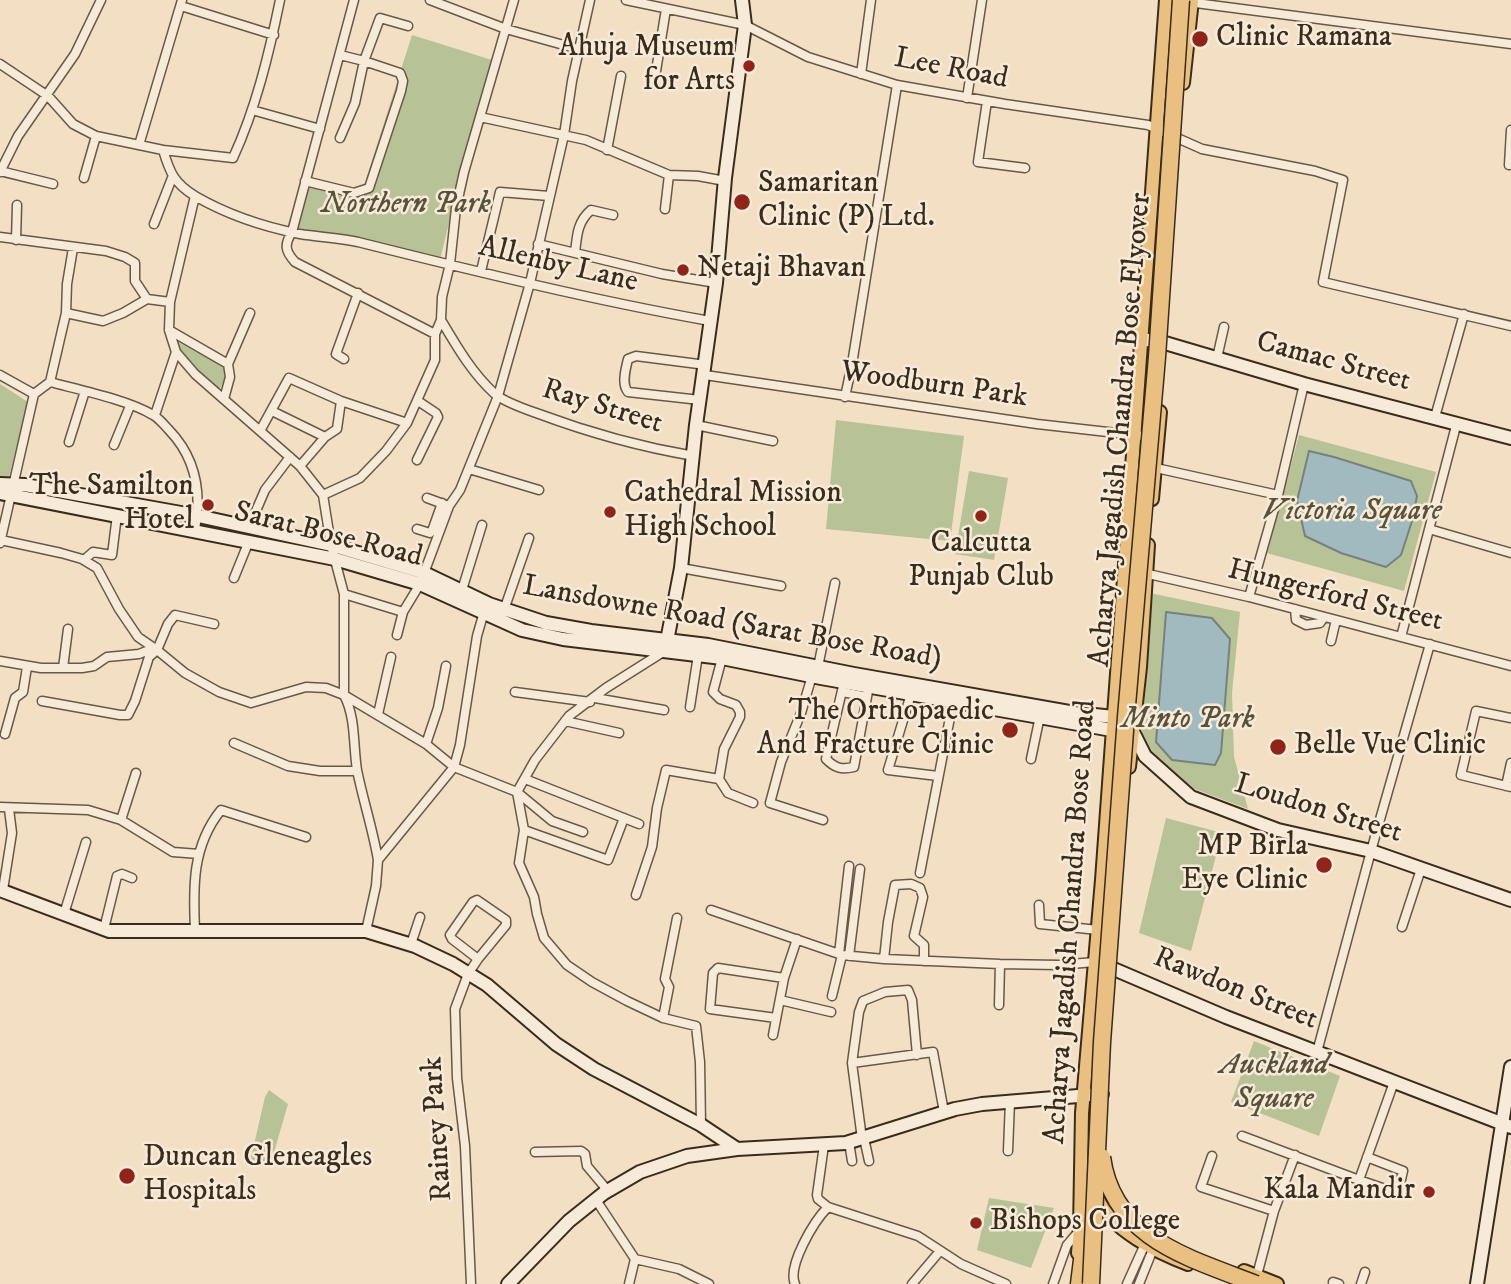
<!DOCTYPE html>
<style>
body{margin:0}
canvas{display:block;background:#f2dfc4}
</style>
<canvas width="1511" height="1284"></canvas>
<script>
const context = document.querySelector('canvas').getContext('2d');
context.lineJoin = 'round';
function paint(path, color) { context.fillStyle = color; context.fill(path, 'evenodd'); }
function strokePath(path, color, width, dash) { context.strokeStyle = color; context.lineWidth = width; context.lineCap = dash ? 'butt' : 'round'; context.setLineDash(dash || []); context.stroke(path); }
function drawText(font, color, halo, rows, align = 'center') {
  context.font = font + ' "IM FELL DW Pica",serif'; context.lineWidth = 5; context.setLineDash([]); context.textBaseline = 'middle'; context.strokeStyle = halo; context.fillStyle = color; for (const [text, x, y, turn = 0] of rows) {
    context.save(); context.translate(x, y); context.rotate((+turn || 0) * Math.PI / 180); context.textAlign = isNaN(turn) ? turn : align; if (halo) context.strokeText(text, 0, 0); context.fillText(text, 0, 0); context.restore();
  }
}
const green = new Path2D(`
 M412,35L492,60L466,152L440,260L295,230L306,183L361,195Z
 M172,339L223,366L226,378L214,398L186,372Z
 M0,384L28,402L5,492L0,491Z
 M836,420L964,436L950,541L826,529Z
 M1299,435L1436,472L1404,591L1267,553Z
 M969,471L1008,478L994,560L955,554Z
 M1150,593L1240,612L1232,693L1234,757L1248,809L1192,788L1141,747Z
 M1166,818L1222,833L1191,951L1139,933Z
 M1254,1041L1340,1076L1319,1136L1231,1102Z
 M269,1090L288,1104L270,1166L250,1162L265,1097Z
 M989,1198L1054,1208L1031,1268L977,1250Z`);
const water = new Path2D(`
 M1309,451L1334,457L1411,481L1417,496L1412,521L1401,555L1386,567L1341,553L1305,536L1297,501Z
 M1166,612L1212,618L1230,639L1221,753L1215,765L1172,760L1156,742Z`);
const street = new Path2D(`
 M354,0L292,232C284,245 285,251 295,262L435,334
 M430,0L506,29L578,49
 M626,0L745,25L808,57L897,85L1005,104L1148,125L1202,149L1315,171L1343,180L1323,282L1511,326
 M1188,2L1511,44
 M181,6L274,35
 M340,55L364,61L380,18L408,26
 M0,64L48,96L73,124L96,136L163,150C170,173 174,183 195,196C226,214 265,227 300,234C319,237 339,238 358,242C474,271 592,300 710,321
 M656,71L666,9
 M861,74L871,0
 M967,98L982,0
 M987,101L978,162L1025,168
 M252,110L320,129
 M480,117L586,140L669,175L698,176L725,181
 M139,145L182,0
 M163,150L233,158C256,108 269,54 280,0
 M607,150L621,76
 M1509,165L1511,130
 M0,171L53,184
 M0,172L18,136L75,54L101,0
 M84,178L96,136
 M305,181L354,193L369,188L401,91L403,81L400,73L364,61L355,103L340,138
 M195,196L170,302L169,330L176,352L195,374L300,466L323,495L331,545L344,594V695C356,718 353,745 357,770C363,800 373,830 378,860
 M665,209L669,175
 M154,224L172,178
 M0,237L106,251L125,257L135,263V281L147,299
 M16,240L17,205
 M538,244L662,274L716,283
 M575,253C577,236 577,222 591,210L613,215
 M481,271L500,192L549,196
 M66,313L103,321L123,313L147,299L170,302
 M441,320C457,347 472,373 495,394C506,403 525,409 539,414C590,433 641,447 694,456
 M169,330L228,364L230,377L224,399
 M1217,358L1224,327
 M344,359L336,354L358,293
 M228,364L250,313
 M0,375L34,394L0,543
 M705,375L1037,424L1152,437
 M50,382L66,313L67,284L73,248
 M34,394L50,382C80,390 128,400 153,415C159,418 164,425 169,430C196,458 202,492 195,530
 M845,397L852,364L897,85
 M700,400L628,392C621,384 626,368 628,359L636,356L706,365
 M272,411L325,437
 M155,415L176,352
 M1435,417L1464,314
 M696,425L773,441
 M260,431L289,378L341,401
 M69,442L85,391
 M114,445L130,406
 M417,460L438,417L436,413L418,401
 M300,466L325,437L337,429L341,401L407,423
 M1156,468L1278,495
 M469,469L539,490
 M323,495L360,478L386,451L407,423L435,360V334L441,320L442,297L450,264L456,208L464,172L514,0
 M427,498L446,505
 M249,527L265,490L290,457
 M417,529L430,533L432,531L442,503
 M1429,529L1511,553
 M1,540L61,553L82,559L97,568L119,609L138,637L157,650L185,673L219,692L251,703L306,687L326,688L344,695L426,744L454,767L517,792L552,821L583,832
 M84,560L93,552L112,555L117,515
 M681,568L781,586
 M1144,573L1249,597L1511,666
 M234,578L249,541
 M462,590L482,525
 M344,594L403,612
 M1249,597L1278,495L1304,384
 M1295,609L1296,620L1306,625L1320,623L1324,617
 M504,610L529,538
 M397,635L403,612L420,584L449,506L460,490L498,396L530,283L564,135L572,81L590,0
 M1401,637L1457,422
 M1331,641L1336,620
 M663,652L606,688L569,716L535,760L517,792L524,830L519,863L534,897L537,914L544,938L567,965L592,982L627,1001L663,1018L696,1026L700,1062L701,1125
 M722,658L713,692L720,699L736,705L740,712V717L724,749L719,779L728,793L753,803
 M0,661L41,668H82L94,666L107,657L139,654L154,648
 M818,667L835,583
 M63,668L68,629
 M812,676L801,713L781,762L770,803L823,820
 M844,682L826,759C835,768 841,770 854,767L869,686
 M515,692L590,702
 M843,692L867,697
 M911,694L888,770L938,776
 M595,698L664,710
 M42,701L120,715H128L135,701L149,657L157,650L168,624L175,615L214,624
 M690,707L698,655
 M378,714L391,657
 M1511,718L1476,711L1461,775L1511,787
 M565,721L619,733
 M5,734L15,698L23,692L27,667
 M234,743L288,766L320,771H357
 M426,744L438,708L446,666
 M1031,759L1040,716
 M525,779L639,824
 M1506,786L1511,763
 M0,807L88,810L121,820L173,852L199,854
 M121,820L136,773
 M524,830L608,860L624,818
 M920,873L953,702
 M3,890L12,833L9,809
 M636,895L652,847L657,808L666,770L719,779
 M1039,905L1040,924L1098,930
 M711,910L842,955L884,959L1000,964L1059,965L1095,962
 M64,914L86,842
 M1402,927L1421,869
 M104,929L117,876L122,874L132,878
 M195,931C193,887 192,846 221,810L306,837
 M366,931L376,886L378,860L454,767L460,745L477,636L484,612
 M411,944L420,917
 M839,954L849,866
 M849,956L860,869
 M884,959L888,922L895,885L911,884L920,888L923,897L914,936L924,945V961
 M832,996L842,955
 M780,1000L831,1012
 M999,1005L1000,964
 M663,1018L669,987L665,979L677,918
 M776,1018L710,1009L713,973L718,968L784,978
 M773,1035L784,978L797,939
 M1317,1052L1371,851L1430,644
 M852,1063L933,1052L944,1112
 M1242,1136L1359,1180L1394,1082
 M864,1138L869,1161
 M862,1139L852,1063L859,1012L863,1001L885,992L908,990L912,1000L917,1055
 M849,1142L852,1161
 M824,1145L817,1195L818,1199L828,1207L918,1236L961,1264L1006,1284
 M1008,1151L1010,1101
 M535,1152L581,1151L585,1154L587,1166L608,1191
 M1212,1156L1201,1187L1274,1211
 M1367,1157L1403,1171L1399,1188
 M1359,1180L1394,1192
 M596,1200L635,1259L629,1284
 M635,1259L679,1269L709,1284
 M1256,1279L1274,1211L1295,1155
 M1333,1282L1339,1284
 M471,1284L465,1146L457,1078L455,1009L468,974L478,959L452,939L450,935L473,902L477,900L506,920V925L478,959
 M795,1284C787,1266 814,1221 828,1207
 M912,1284L940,1251
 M1053,1284L1067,1245L1079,1231
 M1127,1284L1145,1244
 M1139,1284L1153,1249
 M1361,1284L1365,1272`);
const secondary = new Path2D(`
 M1142,339L1165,343L1304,384L1511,438
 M0,484L25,485L198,516L331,545L422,572L489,604L546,623L591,631L708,645L854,674L1075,713L1124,718
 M0,493L335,559L420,584L522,630L563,639L722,658L821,678L1134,734L1145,756L1191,797L1278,830L1371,851L1511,900
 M666,646L681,568L696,425L716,283L725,178L745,25L742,0
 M0,890L109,931H366L415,946L453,964L487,985L556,1044L594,1069L701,1125L737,1149
 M1102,964L1226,1017L1511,1127
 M508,1284L569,1221L604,1193L640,1172L687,1156L737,1149L846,1143L955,1109L982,1104L1102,1094
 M1477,1284L1511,1067`);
const primary = new Path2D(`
 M1183,83L1192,0
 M1152,499L1160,412
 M1129,767L1140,667L1148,545
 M1093,1200L1098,1199C1111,1230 1159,1253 1188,1264
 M1078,1253L1080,1229L1082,1113L1102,880L1166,0
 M1244,1271L1277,1284`);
const highway = new Path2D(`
 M1079,1284L1084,1244`);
const highwayBridge = new Path2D(`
 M1102,1157C1113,1239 1190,1258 1256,1284
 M1091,1284L1102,1042L1126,717L1157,357L1181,0`);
const markers = [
 [1200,39,9,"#8f2418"],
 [749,66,7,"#8f2418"],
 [742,202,9,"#8f2418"],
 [683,270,7,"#8f2418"],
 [208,505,7,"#8f2418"],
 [610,512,7,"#8f2418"],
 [981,516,7,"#8f2418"],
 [1010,730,9,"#8f2418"],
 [1278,747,9,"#8f2418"],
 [1324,865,9,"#8f2418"],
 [127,1176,9,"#8f2418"],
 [1429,1192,7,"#8f2418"],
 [976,1223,7,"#8f2418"]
];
const poiNames = [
 ["Clinic Ramana",1216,39],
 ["Ahuja Museum",735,49,"right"],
 ["for Arts",735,83,"right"],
 ["Samaritan",758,185],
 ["Clinic (P) Ltd.",758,219],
 ["Netaji Bhavan",697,270],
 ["The Samilton",194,488,"right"],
 ["Hotel",194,522,"right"],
 ["Cathedral Mission",624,495],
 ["High School",624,529],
 ["Calcutta",981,545,"center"],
 ["Punjab Club",981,579,"center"],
 ["The Orthopaedic",994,713,"right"],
 ["And Fracture Clinic",994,747,"right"],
 ["Belle Vue Clinic",1294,747],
 ["MP Birla",1308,848,"right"],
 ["Eye Clinic",1308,882,"right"],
 ["Duncan Gleneagles",143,1159],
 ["Hospitals",143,1193],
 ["Kala Mandir",1415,1192,"right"],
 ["Bishops College",990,1223]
];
const streetNames = [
 ["Lee Road",951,70,11],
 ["Allenby Lane",558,266,13],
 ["Camac Street",1333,363,15],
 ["Woodburn Park",934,386,8],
 ["Ray Street",602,408,17],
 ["Acharya Jagadish Chandra Bose Flyover",1122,430,-85],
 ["Sarat Bose Road",328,536,14],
 ["Hungerford Street",1335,597,14],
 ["Lansdowne Road (Sarat Bose Road)",732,624,10],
 ["Loudon Street",1318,810,17],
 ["Acharya Jagadish Chandra Bose Road",1072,922,-86],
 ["Rawdon Street",1235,990,22],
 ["Rainey Park",439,1129,-94]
];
const parkNames = [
 ["Northern Park",406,206],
 ["Victoria Square",1352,513],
 ["Minto Park",1188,721],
 ["Auckland",1274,1067],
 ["Square",1274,1101]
];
paint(green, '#b7c296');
paint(water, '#a0babf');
strokePath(water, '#77817e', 2);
strokePath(street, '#685946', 11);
strokePath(secondary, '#3a2c1c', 16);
strokePath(primary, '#3a2c1c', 16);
strokePath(highway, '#3a2c1c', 19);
strokePath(street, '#f7ead9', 8);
strokePath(secondary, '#f7ead9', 12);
strokePath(primary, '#e9c082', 12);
strokePath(highway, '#e9c082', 16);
strokePath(highwayBridge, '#3a2c1c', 19, []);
strokePath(highwayBridge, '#e9c082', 16);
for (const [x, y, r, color] of markers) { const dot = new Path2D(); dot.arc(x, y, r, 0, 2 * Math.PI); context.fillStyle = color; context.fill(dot); strokePath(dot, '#f7ead9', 2.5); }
drawText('30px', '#3a2c1c', '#f7ead9', poiNames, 'left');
drawText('30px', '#3a2c1c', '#f7ead9', streetNames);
drawText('italic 30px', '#59523a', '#f7ead9', parkNames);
</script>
